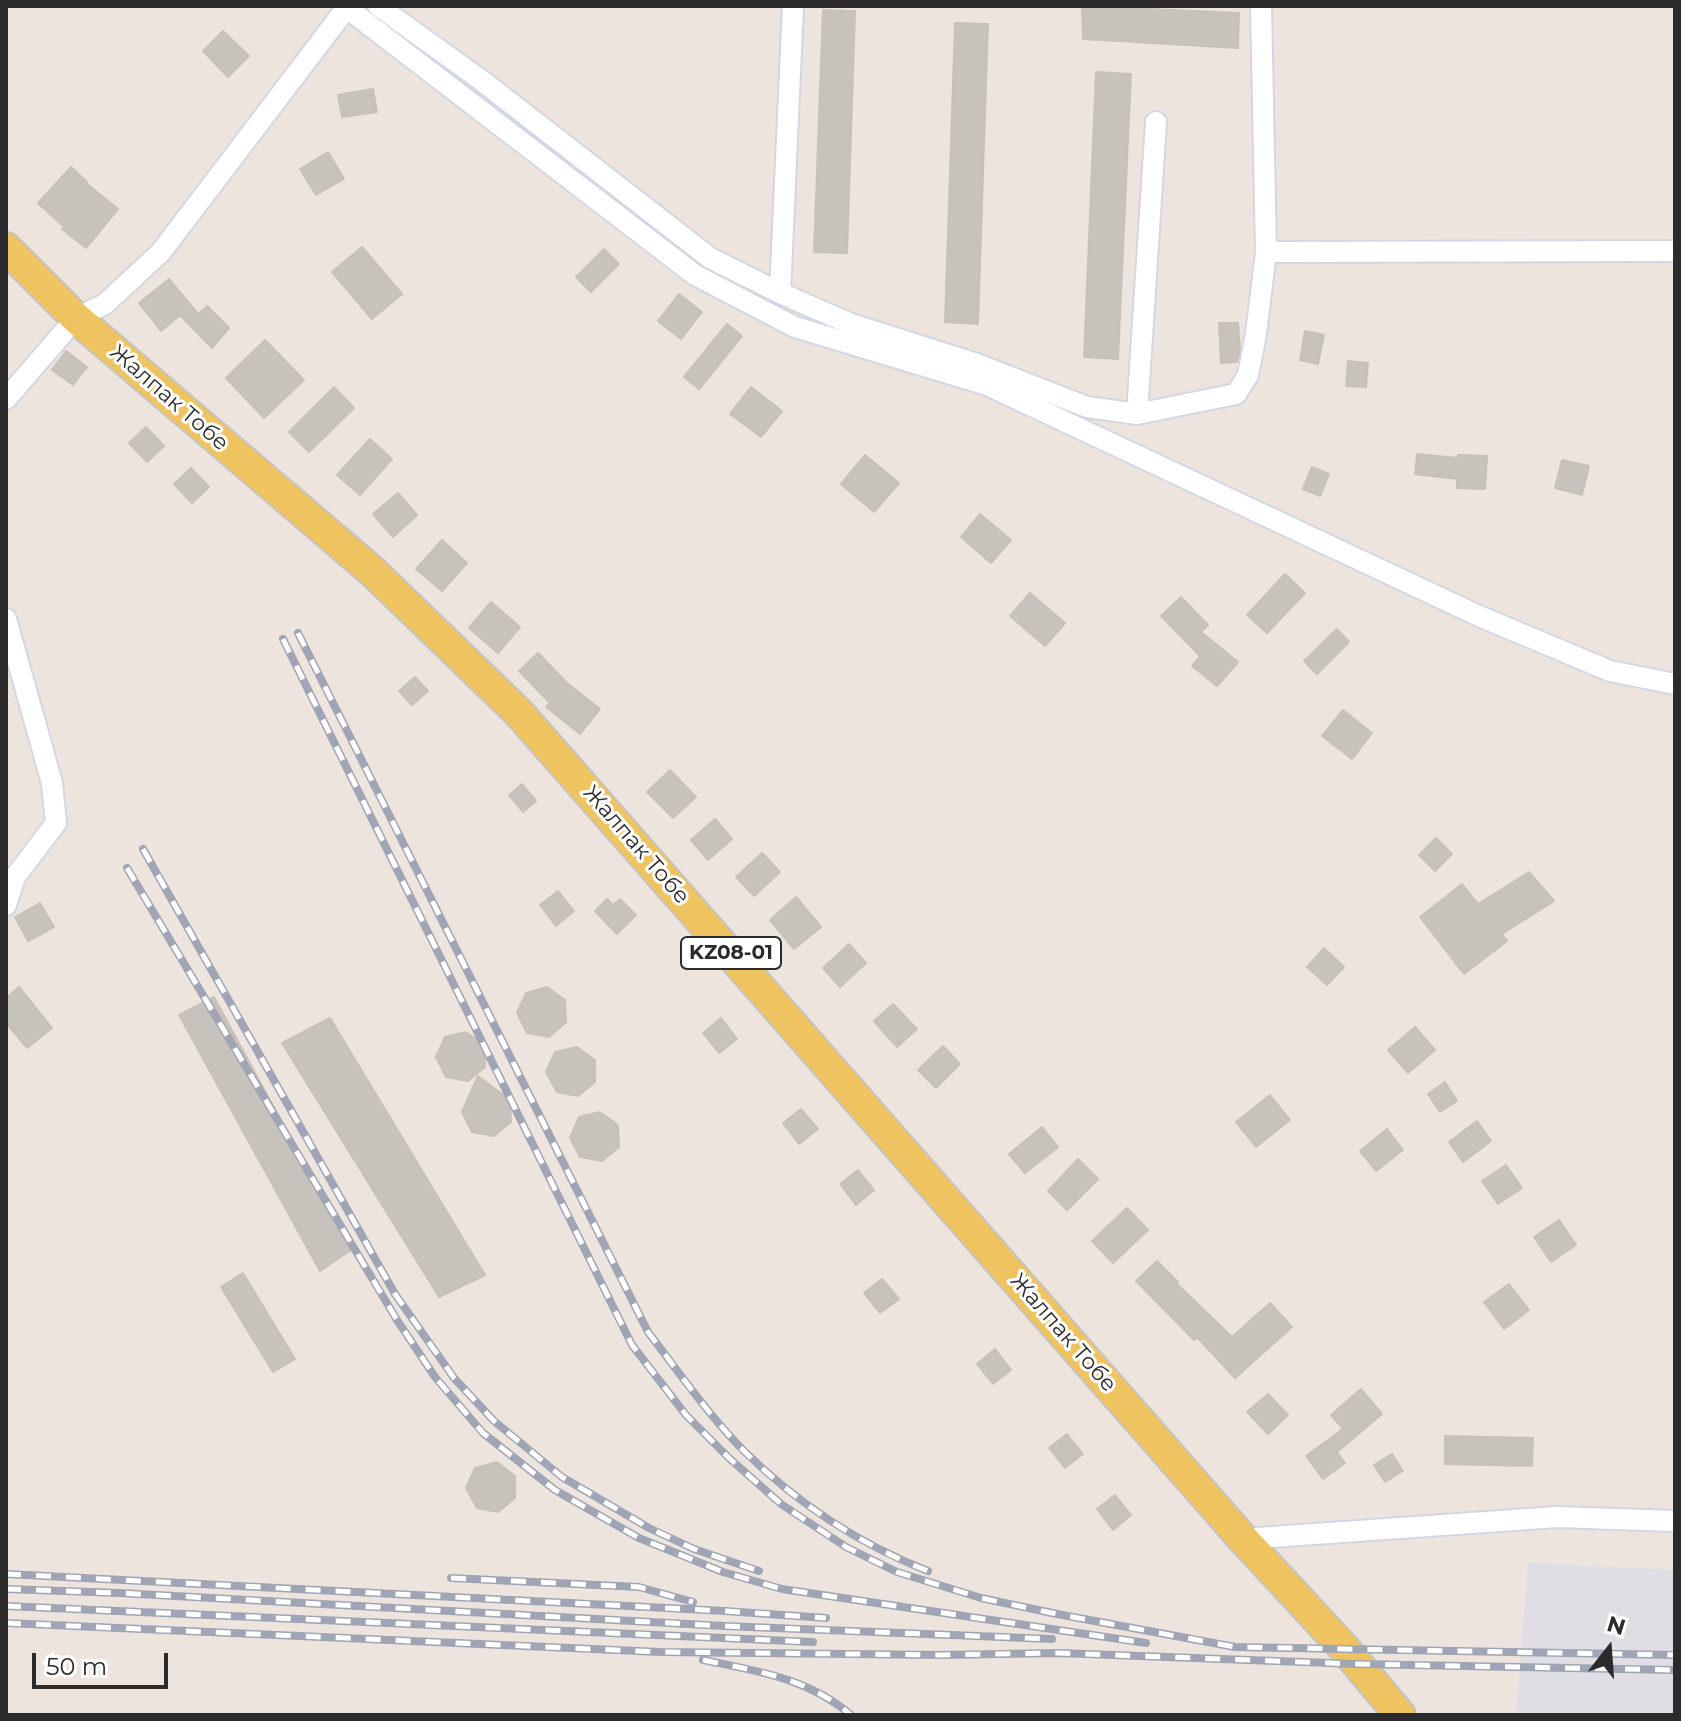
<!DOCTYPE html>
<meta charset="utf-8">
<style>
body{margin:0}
#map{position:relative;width:1681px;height:1721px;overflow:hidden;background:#ede5dd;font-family:Montserrat,sans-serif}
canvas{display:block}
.frame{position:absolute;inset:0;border:8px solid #2b2b2b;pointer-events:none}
.north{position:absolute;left:1569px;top:1609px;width:80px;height:80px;-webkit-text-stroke:6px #fff;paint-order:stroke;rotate:17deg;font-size:22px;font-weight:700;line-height:32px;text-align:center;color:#2b2b2b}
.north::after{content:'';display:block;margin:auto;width:28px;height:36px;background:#2b2b2b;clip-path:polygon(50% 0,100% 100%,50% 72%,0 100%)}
.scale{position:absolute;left:32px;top:1653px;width:136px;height:36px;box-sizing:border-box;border:4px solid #2b2b2b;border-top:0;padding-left:10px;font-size:24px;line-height:28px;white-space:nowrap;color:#2b2b2b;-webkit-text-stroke:6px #fff;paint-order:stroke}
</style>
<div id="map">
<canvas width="1681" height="1721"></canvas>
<div class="frame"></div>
<div class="north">N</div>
<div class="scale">50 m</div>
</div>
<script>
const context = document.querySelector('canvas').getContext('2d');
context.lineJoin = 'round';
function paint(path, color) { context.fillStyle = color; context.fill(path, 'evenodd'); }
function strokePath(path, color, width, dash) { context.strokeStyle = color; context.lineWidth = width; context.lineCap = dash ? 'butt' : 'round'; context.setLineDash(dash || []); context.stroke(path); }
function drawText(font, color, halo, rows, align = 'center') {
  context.font = font + ' Montserrat,sans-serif'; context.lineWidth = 6; context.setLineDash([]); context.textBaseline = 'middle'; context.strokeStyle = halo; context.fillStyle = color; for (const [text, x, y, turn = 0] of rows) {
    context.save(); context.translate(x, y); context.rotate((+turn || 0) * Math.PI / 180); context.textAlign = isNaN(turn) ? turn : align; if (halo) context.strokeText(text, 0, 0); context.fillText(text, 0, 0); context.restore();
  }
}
const industrial = new Path2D(`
 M1528,1563L1675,1570V1715H1516Z`);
const building = new Path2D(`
 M1082,6L1239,13L1238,48L1083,39Z
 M823,10L855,11L847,253L814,252Z
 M955,23L988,24L978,324L945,322Z
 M223,31L249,56L228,77L203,51Z
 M1096,72L1131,74L1118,359L1084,357Z
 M373,89L377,112L342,117L338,95Z
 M328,152L344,179L316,195L300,169Z
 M71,167L87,182L86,183L118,209L86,248L62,229L64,227L38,203Z
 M362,247L402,294L372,319L332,272Z
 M604,249L619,264L591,292L576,277Z
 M169,279L198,314L207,306L229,328L212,348L180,315L161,331L139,303Z
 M679,294L702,312L681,339L658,321Z
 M1219,323H1238L1240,350L1237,362L1221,363Z
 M727,324L742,336L699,389L684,377Z
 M1305,331L1324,335L1318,364L1300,360Z
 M265,340L304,380L264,418L226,378Z
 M66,351L87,367L73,385L52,370Z
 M1348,361L1368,363L1366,387L1346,386Z
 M334,387L354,408L309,452L289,432Z
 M751,387L782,411L761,437L730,414Z
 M146,427L164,446L147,462L129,443Z
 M370,439L392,459L360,495L337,475Z
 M1417,454L1458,458V455L1487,456L1485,489L1457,488V479L1415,474Z
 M865,455L899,483L874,512L841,484Z
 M1562,460L1589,466L1582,495L1555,488Z
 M1312,467L1329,474L1320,496L1303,489Z
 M191,468L209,487L192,503L174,484Z
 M398,493L417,515L393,537L373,514Z
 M980,514L1011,540L991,563L961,537Z
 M442,540L467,563L442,591L416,569Z
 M1285,574L1305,593L1267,633L1247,615Z
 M1030,593L1065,623L1045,646L1010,616Z
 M1181,597L1208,625L1201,632L1238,662L1217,686L1192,666L1200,656L1161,616Z
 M491,602L520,627L498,653L469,628Z
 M1337,629L1349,642L1317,674L1304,661Z
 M538,653L567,683L600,709L580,734L546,707L550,703L519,671Z
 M415,677L428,691L412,705L399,691Z
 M1343,710L1372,733L1352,759L1322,736Z
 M670,770L696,797L673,818L647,792Z
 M522,784L536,801L523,812L509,795Z
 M715,819L732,839L708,860L691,840Z
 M1436,838L1452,854L1435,871L1419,855Z
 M762,853L780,872L754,896L736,877Z
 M1529,872L1554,901L1502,934L1507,941L1464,974L1420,917L1462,884L1478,904Z
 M558,891L574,911L556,926L540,905Z
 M796,897L821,927L794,949L770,920Z
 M607,899L613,905L620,899L636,915L617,934L595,911Z
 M40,903L54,927L28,941L15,917Z
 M849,944L866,963L840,987L823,968Z
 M1324,948L1344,967L1327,985L1307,967Z
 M19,987L52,1028L27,1048L6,1023V998Z
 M547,987L565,1000L566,1022L549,1037L527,1033L517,1013L526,993Z
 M214,997L351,1250L320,1271L179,1015Z
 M893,1004L917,1029L897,1047L874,1021Z
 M330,1018L485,1275L439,1297L282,1043Z
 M721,1018L737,1039L719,1053L703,1033Z
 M1415,1027L1435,1050L1408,1073L1388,1050Z
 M466,1032L484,1045L485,1067L468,1081L446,1077L436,1057L445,1037Z
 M943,1046L960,1064L936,1088L918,1070Z
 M577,1047L595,1060V1082L578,1096L557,1092L546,1072L555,1052Z
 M478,1076L510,1100L511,1122L494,1136L472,1132L462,1112Z
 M1445,1082L1457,1101L1440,1112L1428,1094Z
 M1270,1095L1290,1120L1256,1147L1236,1122Z
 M801,1109L818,1129L799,1144L783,1123Z
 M600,1112L618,1125L619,1147L602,1161L580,1157L570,1138L579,1117Z
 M1477,1121L1491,1141L1463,1162L1449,1142Z
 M1042,1127L1058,1147L1025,1173L1009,1154Z
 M1387,1129L1403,1150L1376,1171L1360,1151Z
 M1078,1159L1098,1179L1067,1210L1048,1191Z
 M1506,1165L1522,1188L1498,1204L1482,1181Z
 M858,1170L874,1190L856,1205L840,1184Z
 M1127,1208L1148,1230L1113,1263L1092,1241Z
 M1559,1220L1576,1245L1551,1262L1534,1237Z
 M1157,1261L1178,1282L1176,1283L1232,1337L1270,1303L1292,1327L1235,1378L1197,1337L1194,1340L1136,1281Z
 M243,1273L295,1359L273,1372L221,1287Z
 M882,1279L899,1299L880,1313L864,1293Z
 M1509,1284L1529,1310L1504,1329L1484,1302Z
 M995,1349L1011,1370L993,1384L977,1364Z
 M1361,1389L1382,1414L1337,1452L1345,1463L1323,1479L1306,1456L1343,1429L1331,1415Z
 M1268,1394L1288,1415L1268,1434L1247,1412Z
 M1067,1434L1083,1454L1065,1468L1049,1448Z
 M1445,1436L1533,1438L1532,1466L1445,1464Z
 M1392,1454L1403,1471L1385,1482L1374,1465Z
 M497,1462L515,1476V1498L498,1512L477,1508L466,1488L475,1468Z
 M1115,1495L1131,1515L1113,1530L1097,1509Z`);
const minor = new Path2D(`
 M378,6L481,80L710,258L780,293L851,324L977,364L1087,407L1137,414L1236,394L1248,375L1256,334L1266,252L1261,6
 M347,8L695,275L795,327L987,385L1479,616L1610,671L1675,684
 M1266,252L1675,251
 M780,293L793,6
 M6,399L76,318L105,304L161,252L348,6
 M1137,414L1156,122
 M6,619L52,783L56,823L15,877L6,905
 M1243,1539L1557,1517L1675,1521`);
const primary = new Path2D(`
 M6,248L76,318L372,571L519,713L1243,1539L1344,1648L1400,1715`);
const rail = new Path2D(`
 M298,633L648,1332C679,1372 709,1416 744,1451C797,1503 859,1544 928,1571
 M283,639L632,1345L686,1415L729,1458L781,1504L846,1547L897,1572L981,1598L1057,1614L1235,1647L1675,1655
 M143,849L395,1294L454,1378L494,1421L562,1477L649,1528L694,1549L759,1571
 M127,868L397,1320L435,1377L483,1433L555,1490L639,1538L723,1572L782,1589L1146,1643
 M6,1574L725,1611L826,1618
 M451,1578L639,1587L693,1602
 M6,1589L120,1593L724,1626L1052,1639
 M6,1606L813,1642
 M6,1623L660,1652L943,1655L1058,1653L1357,1664L1675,1670
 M703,1660C757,1671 808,1678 851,1715`);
const shields = [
 [731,953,100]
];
const shieldNames = [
 ["KZ08-01",731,953]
];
const streetNames = [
 ["Жалпак Тобе",169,398,41],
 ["Жалпак Тобе",636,845,49],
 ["Жалпак Тобе",1063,1333,49]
];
paint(industrial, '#dfdee5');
paint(building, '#c8c2bd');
strokePath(building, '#c8c1b7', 2);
strokePath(minor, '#d2d7e3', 24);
strokePath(primary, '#c4c4c4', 34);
strokePath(minor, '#fff', 20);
strokePath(primary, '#efc360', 30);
strokePath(rail, '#a0a5b5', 8);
strokePath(rail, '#fff', 5, [15]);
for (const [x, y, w] of shields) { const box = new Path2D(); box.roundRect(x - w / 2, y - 16, w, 32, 6); context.fillStyle = '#fff'; context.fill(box); strokePath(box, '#2b2b2b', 2); }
drawText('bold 20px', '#2b2b2b', null, shieldNames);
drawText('22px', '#2b2b2b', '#fff', streetNames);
</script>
